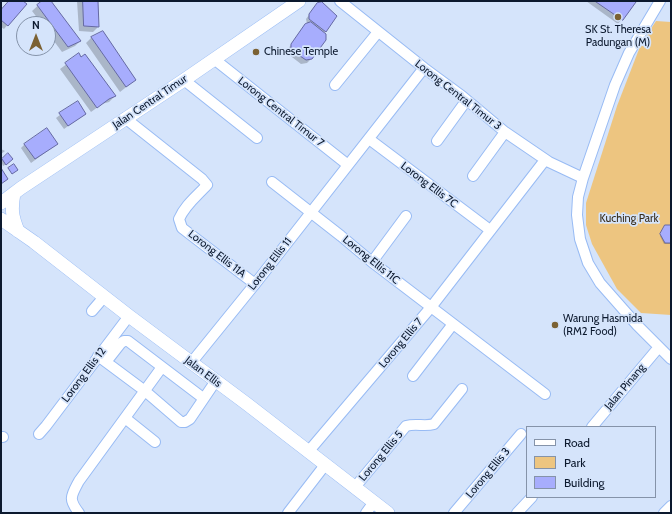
<!DOCTYPE html>
<style>
body{margin:0}
#map{position:relative;width:672px;height:514px;overflow:hidden;background:#d5e4fb;font-family:Cabin,sans-serif}
canvas{display:block}
.frame{position:absolute;inset:0;border:2px solid #0c192e;pointer-events:none}
.legend{position:absolute;left:526px;top:426px;width:130px;height:72px;box-sizing:border-box;background:#d5e4fb;border:1px solid #8593a9;margin:0;padding:5px 7px;list-style:none;font-size:12px;color:#0c192e}
.legend li{display:flex;align-items:center;gap:8px;height:20px}
.legend b{width:20px;border:1px solid #8593a9}
.north{position:absolute;left:16px;top:16px;width:40px;height:40px;box-sizing:border-box;background:#d5e4fb;border:1px solid #8593a9;border-radius:50%;rotate:0deg;font-size:11px;font-weight:700;line-height:16px;text-align:center;color:#0c192e}
.north::after{content:'';display:block;margin:auto;width:14px;height:18px;background:#7b6133;clip-path:polygon(50% 0,100% 100%,50% 72%,0 100%)}
</style>
<div id="map">
<canvas width="672" height="514"></canvas>
<div class="frame"></div>
<ul class="legend">
<li><b style="height:5px;background:#fff"></b>Road</li>
<li><b style="height:11px;background:#edc580"></b>Park</li>
<li><b style="height:11px;background:#a7adfd"></b>Building</li>
</ul>
<div class="north">N</div>
</div>
<script>
const context = document.querySelector('canvas').getContext('2d');
context.lineJoin = 'round';
function paint(path, color) { context.fillStyle = color; context.fill(path, 'evenodd'); }
function strokePath(path, color, width, dash) { context.strokeStyle = color; context.lineWidth = width; context.lineCap = dash ? 'butt' : 'round'; context.setLineDash(dash || []); context.stroke(path); }
function drawText(font, color, halo, rows, align = 'center') {
  context.font = font + ' Cabin,sans-serif'; context.lineWidth = 3.5; context.setLineDash([]); context.textBaseline = 'middle'; context.strokeStyle = halo; context.fillStyle = color; for (const [text, x, y, turn = 0] of rows) {
    context.save(); context.translate(x, y); context.rotate((+turn || 0) * Math.PI / 180); context.textAlign = isNaN(turn) ? turn : align; if (halo) context.strokeText(text, 0, 0); context.fillText(text, 0, 0); context.restore();
  }
}
const green = new Path2D(`
 M656,21L671,22V315L641,313L617,289L592,244L586,225V203L617,106L641,44Z`);
const shadow = new Path2D(`
 M10,1H22L25,4L4,29L1,27V11Z
 M43,1H49L80,41L75,46L62,52L48,33V24H42L32,11Z
 M77,1H97L98,27L93,32L79,31Z
 M586,1H633L635,2L618,24Z
 M317,4L326,31L323,33L311,59L307,63L301,64L288,54V49L302,29L307,24L306,19Z
 M103,32L135,80L120,92L86,43L91,38Z
 M79,55L115,96L109,102L102,104L91,112L60,69Z
 M77,102L85,114L64,129L56,118Z
 M25,144H57L31,163L21,148Z
 M1,149L5,151L1,154Z
 M8,155L10,162L3,166L1,161Z
 M671,226V244H664L660,236L665,227Z`);
const building = new Path2D(`
 M9,1H23L27,4L8,26L1,20V10Z
 M42,1H51L81,41L68,47L37,5Z
 M83,1H98L99,27L84,26Z
 M595,1H635L636,2L623,20Z
 M322,2L337,16L326,32L309,19V14L317,3Z
 M311,22L326,34V40L312,59L306,60L291,50V44L305,24Z
 M103,31L136,80L126,87L91,37Z
 M79,53L81,57L85,54L116,96L109,99L97,108L65,63Z
 M78,101L86,114L68,126L59,113Z
 M47,128L58,144L35,159L24,144Z
 M8,153L13,159L6,165L2,159Z
 M14,164L18,170L12,174L8,168Z
 M1,168L8,179L1,184Z
 M665,225H671V243H665L660,234Z`);
const minor = new Path2D(`
 M340,1L424,68L462,96L505,132L549,162L583,178
 M660,1L629,53L615,85L583,178L578,197L577,215L580,239L588,263L600,283L637,325L671,359
 M214,59L348,165
 M184,80L257,138
 M335,85L378,32
 M125,118L202,179L207,185C197,196 185,205 179,219L182,228L255,284
 M369,139L490,230
 M437,141L466,101
 M473,176L505,132
 M272,182L341,236L372,262L545,394
 M372,262L406,216
 M92,311L104,297
 M98,356L145,391L181,422H185L190,419L215,382
 M106,362L121,343L124,341H128L203,398
 M191,363L255,284L424,68
 M413,376L453,324
 M125,418L155,442
 M592,427L659,347
 M39,434L46,426L129,316
 M1,437H3
 M308,452L432,306L545,160
 M355,487L406,426C416,423 425,427 434,424L462,389
 M79,513C68,499 71,496 79,481L162,367
 M288,513L325,465
 M366,513L374,502
 M454,513L521,434
 M517,513L532,497
 M664,513L671,506`);
const major = new Path2D(`
 M14,193C11,210 12,216 18,231
 M1,203L21,188L184,80L299,1
 M1,219L34,242L129,316L247,404L388,513`);
const markers = [
 [618,17,4,"#7b6133"],
 [256,52,4,"#7b6133"],
 [555,325,4,"#7b6133"]
];
const poiNames = [
 ["SK St. Theresa",618,30,"center"],
 ["Padungan (M)",618,43,"center"],
 ["Chinese Temple",264,52],
 ["Warung Hasmida",563,319],
 ["(RM2 Food)",563,332]
];
const streetNames = [
 ["Lorong Central Timur 3",458,95,38],
 ["Jalan Central Timur",150,102,-34],
 ["Lorong Central Timur 7",281,112,38],
 ["Lorong Ellis 7C",429,185,37],
 ["Lorong Ellis 11A",217,254,38],
 ["Lorong Ellis 11C",371,260,39],
 ["Lorong Ellis 11",270,264,-52],
 ["Lorong Ellis 7",401,343,-50],
 ["Jalan Ellis",203,372,37],
 ["Lorong Ellis 12",84,375,-53],
 ["Jalan Pinang",625,387,-50],
 ["Lorong Ellis 5",381,456,-50],
 ["Lorong Ellis 3",488,473,-50]
];
const parkNames = [
 ["Kuching Park",629,219]
];
paint(green, '#edc580');
paint(shadow, '#0003');
paint(building, '#a7adfd');
strokePath(building, '#6569a3', 1);
strokePath(minor, '#98bbf4', 12);
strokePath(major, '#98bbf4', 14);
strokePath(minor, '#fff', 10);
strokePath(major, '#fff', 13);
for (const [x, y, r, color] of markers) { const dot = new Path2D(); dot.arc(x, y, r, 0, 2 * Math.PI); context.fillStyle = color; context.fill(dot); strokePath(dot, '#d5e4fb', 1.5); }
drawText('11px', '#0c192e', '#d5e4fb', poiNames, 'left');
drawText('11px', '#0c192e', '#d5e4fb', streetNames);
drawText('11px', '#382d1b', '#d5e4fb', parkNames);
</script>
